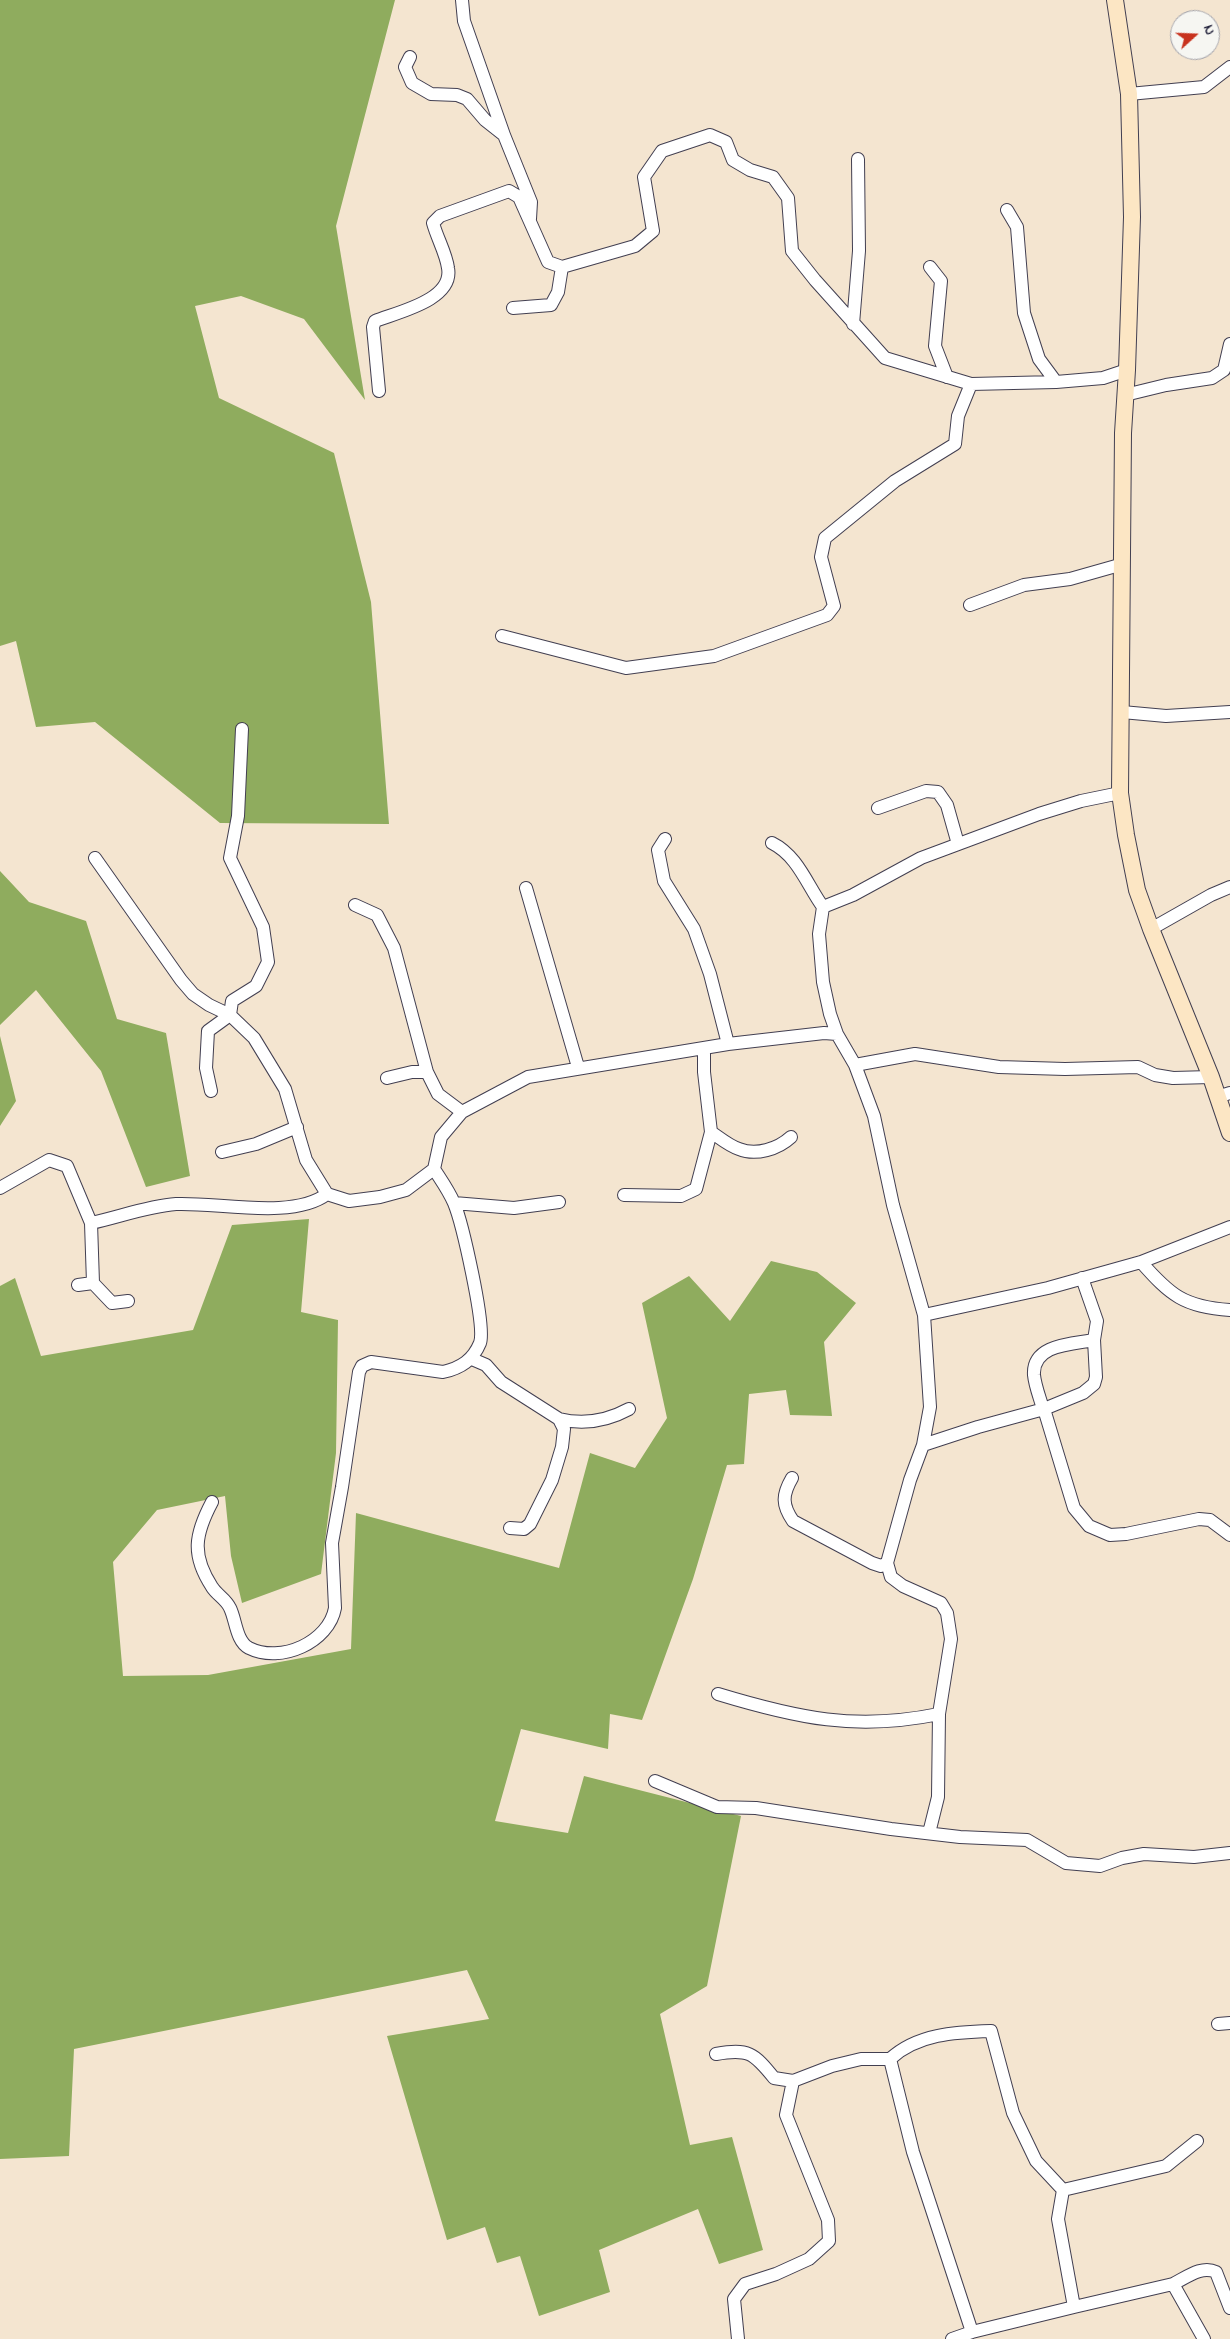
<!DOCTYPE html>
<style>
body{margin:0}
#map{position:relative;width:1230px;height:2339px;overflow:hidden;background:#f4e5d0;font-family:"Indie Flower",sans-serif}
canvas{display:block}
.north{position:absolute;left:1170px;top:10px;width:50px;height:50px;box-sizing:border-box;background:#f6f6f2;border:1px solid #a1a1a9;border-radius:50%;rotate:70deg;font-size:14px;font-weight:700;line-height:20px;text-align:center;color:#22223b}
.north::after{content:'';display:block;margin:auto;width:18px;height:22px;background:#c8321e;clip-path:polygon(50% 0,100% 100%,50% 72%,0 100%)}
</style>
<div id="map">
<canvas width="1230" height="2339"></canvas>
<div class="north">N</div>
</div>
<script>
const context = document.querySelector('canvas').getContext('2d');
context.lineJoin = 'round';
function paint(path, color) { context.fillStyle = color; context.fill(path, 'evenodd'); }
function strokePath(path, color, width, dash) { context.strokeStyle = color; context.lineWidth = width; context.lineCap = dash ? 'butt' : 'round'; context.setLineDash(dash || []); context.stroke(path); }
const forest = new Path2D(`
 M0,0H395L336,226L365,400L304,319L241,296L195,306L219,398L334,453L371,602L389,824L220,823L95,722L36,727L16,641L0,646Z
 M0,871L29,902L86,921L117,1019L166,1033L190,1176L146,1187L101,1071L36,990L0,1025Z
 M0,1036L16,1101L0,1126Z
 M309,1219L301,1312L338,1320L336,1453L321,1574L242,1603L231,1556L225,1496L157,1510L113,1562L123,1676L208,1675L351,1649L356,1513L559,1568L590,1453L635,1468L667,1418L642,1303L689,1276L730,1321L771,1261L817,1272L856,1303L824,1342L832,1416L790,1415L786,1390L749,1394L744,1464L727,1465L693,1579L642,1720L610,1714L608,1749L521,1729L495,1821L568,1833L584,1776L741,1816L707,1986L660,2014L690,2145L732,2137L763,2250L719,2264L698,2209L599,2250L610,2292L539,2316L520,2256L497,2263L485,2227L447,2240L387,2036L489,2019L467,1970L74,2049L69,2156L0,2159V1286L15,1278L41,1356L193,1330L232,1225Z`);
const street = new Path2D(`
 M462,0L464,21L504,135
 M410,57L405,67L412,83L431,94L457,95L467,99L485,120L504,135L531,202L530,219
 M1129,94L1204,87L1230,67
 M1007,210L1017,227L1024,313L1039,359L1056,382
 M930,267L941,281L935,346L947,377
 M513,308L551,305L558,292L562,267
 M853,324L859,251L858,159
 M379,391L373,327L375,321C398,312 454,300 448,268C446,253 437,238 433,223L440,216L509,191L519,197L548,262L562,267L635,246L653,231L644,177L662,151L710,135L726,142L733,160L750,170L773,177L788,198L792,251L815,280L885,358L971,384L1056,382L1103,378L1127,370
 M1125,395L1166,385L1212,378L1224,370L1230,344
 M970,605L1024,585L1070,579L1123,564
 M502,636L626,668L714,656L827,615L834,606L821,557L825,538L895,481L955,444L958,416L971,384
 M1122,712L1166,716L1230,712
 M878,808L926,791L938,792L947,805L958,844
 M665,839L658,850L664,881L694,929L710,974L728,1044
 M772,843C798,856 807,885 823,907L819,934L823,982L830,1014L837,1034L855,1065L874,1116L893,1205L924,1315L930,1407L923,1445L910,1480L887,1563L891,1577L903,1586L941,1603L947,1613L951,1639L939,1714L938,1797L929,1833
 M95,858L181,980L193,994L209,1005L230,1015L254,1038L285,1089L306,1160L327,1194L349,1201L380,1197L406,1190L434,1169L441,1137L462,1112L528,1077L728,1044L824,1033L837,1034
 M526,888L578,1067
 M355,905L377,915L394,948L427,1072
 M823,907L853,895L921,858L1039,814L1081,801L1120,793
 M1151,929L1211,895L1230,887
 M855,1065L915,1054L999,1067L1065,1069L1138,1067L1155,1075L1173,1078L1211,1077
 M387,1078L412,1072H427L438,1094L462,1112
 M211,1091L206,1068L208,1031L230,1015L232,1001L256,986L268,962L263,927L230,858L238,816L242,729
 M1217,1097L1230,1093
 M711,1132C720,1138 729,1146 739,1149C756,1156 778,1149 791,1137
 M222,1152L256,1144L297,1127
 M0,1188L49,1160L67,1166L91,1223L93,1283L112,1303L128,1301
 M624,1195L681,1196L696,1189L711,1132L704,1072V1048
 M454,1203L514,1208L559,1202
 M91,1223C119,1217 148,1206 176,1204C217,1202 293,1220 327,1194
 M1141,1262C1170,1295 1184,1307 1230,1310
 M78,1285L93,1283
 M924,1315L1048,1288L1141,1262L1230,1227
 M472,1359L486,1365L501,1382L559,1419L564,1429L562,1447L552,1480L530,1524L524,1529L510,1528
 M1043,1409C1040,1398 1035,1386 1034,1375C1032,1344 1073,1344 1094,1340
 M1044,1409L1074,1508L1089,1526L1110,1535L1126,1534L1199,1519L1210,1520L1230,1535
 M559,1419C584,1425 607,1421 629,1409
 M923,1445L978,1427L1044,1409L1083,1393L1094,1384L1096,1377L1094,1340L1097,1321L1082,1278
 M792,1478C782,1495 782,1505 793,1521L872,1563L881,1566L887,1563
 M212,1502C195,1534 191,1555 212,1587C217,1595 226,1599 230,1608C236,1620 236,1641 249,1648C281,1664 329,1642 335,1608L332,1543L342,1487L359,1372L362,1366L371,1362L443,1372C461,1368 473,1360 480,1343C486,1326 462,1222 454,1203C449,1191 441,1180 434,1169
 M718,1694C797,1718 856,1731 939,1714
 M655,1781L717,1807L756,1808L891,1829L960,1837L1027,1840L1066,1863L1100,1866L1122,1858L1144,1854L1194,1857L1230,1853
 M1218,2024L1230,2023
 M716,2054C748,2048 754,2053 774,2078L793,2081L832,2066L861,2059H890L913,2152L972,2332
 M890,2059C917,2034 955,2032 991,2031L1013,2113L1036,2161L1063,2190
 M1173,2284C1187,2277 1202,2265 1216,2272L1230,2308
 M1074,2307L1173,2284L1204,2339
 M738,2339L734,2299L745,2284L776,2274L809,2259L829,2241L828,2220L786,2115L793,2081
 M952,2339L972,2332L1074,2307L1058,2219L1063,2190L1166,2166L1197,2141`);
const secondary = new Path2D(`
 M1115,0L1129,94L1132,217L1127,370L1123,433L1120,793L1126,835L1137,890L1151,929L1211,1077L1230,1133`);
paint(forest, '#8fac5e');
strokePath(street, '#423f51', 14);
strokePath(secondary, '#423f51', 18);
strokePath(street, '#fff', 12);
strokePath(secondary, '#fce6c4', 16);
</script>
